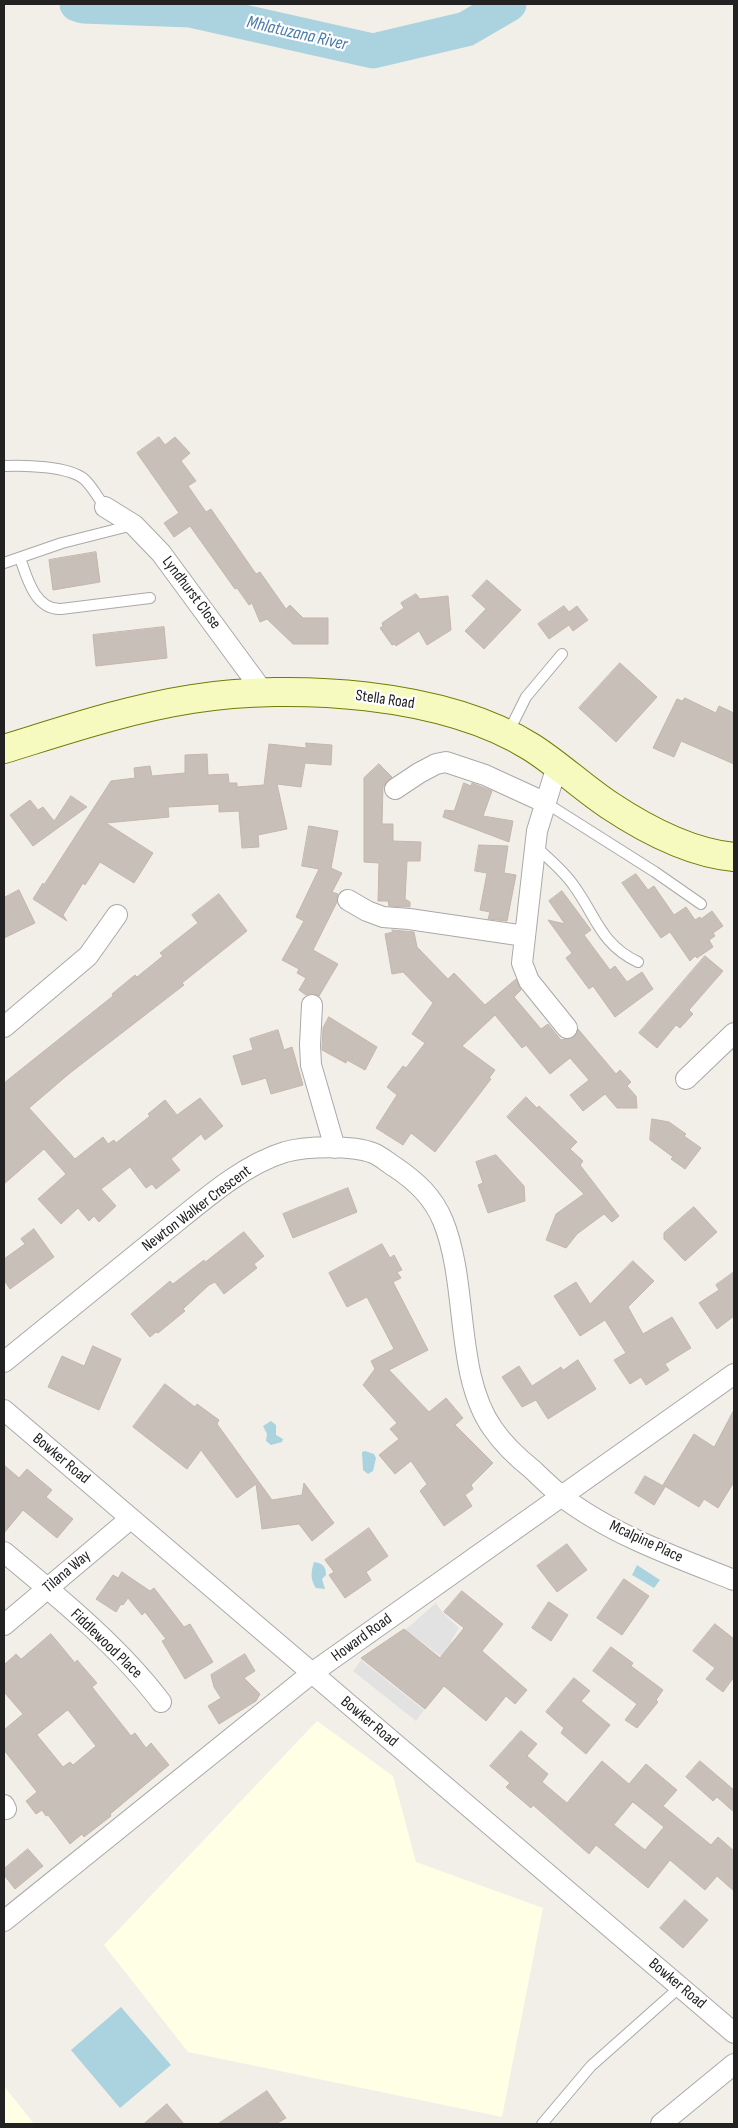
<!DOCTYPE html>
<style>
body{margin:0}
#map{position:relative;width:738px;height:2128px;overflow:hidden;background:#f2efe9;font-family:"Sofia Sans Condensed",sans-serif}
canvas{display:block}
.frame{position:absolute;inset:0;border:5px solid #222;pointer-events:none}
</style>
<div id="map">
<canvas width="738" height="2128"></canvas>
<div class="frame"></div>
</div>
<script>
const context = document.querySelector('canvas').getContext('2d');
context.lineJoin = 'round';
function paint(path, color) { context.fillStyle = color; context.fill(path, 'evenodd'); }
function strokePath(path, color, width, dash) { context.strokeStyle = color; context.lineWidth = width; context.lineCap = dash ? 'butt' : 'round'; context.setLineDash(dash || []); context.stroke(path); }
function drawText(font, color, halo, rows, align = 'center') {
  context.font = font + ' "Sofia Sans Condensed",sans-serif'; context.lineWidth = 4.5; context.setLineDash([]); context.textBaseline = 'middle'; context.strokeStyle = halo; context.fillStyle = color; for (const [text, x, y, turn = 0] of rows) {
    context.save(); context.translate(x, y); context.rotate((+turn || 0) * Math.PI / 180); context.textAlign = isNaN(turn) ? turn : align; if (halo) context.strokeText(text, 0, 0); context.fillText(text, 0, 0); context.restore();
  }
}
const education = new Path2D(`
 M317,1721L393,1776L416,1862L543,1908L502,2117L188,2052L104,1945Z
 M4,2085V2086L34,2124H4Z`);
const parking = new Path2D(`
 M436,1603L443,1613L459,1628L451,1641L471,1659L460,1670L405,1630Z
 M361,1660L424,1710L416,1721L353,1671Z`);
const water = new Path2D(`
 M271,1421L276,1425V1435L283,1439L282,1442L271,1445L266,1441L267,1434L263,1426Z
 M365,1451L374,1454L376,1458L373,1471L368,1474L363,1470L362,1452Z
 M314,1562C322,1563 326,1566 326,1575L322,1579L325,1589L316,1588C310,1580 311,1571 314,1562Z
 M637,1565L660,1580L654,1588L632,1575Z
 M121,2007L171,2065L120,2108L71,2050Z`);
const river = new Path2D(`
 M77,4L83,6L190,10L373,51L466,29L509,4`);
const building = new Path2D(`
 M159,437L165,445L175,437L190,453L181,461L196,481L188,486L206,512L211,509L256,574L260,572L286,609L290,605L303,618H328V644H293L267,619L260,622L252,603L249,605L237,588L235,589L190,526L174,537L164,523L179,513L137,453Z
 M96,552L100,582L53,590L49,560Z
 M487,580L521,610L484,649L465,631L486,609L472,596Z
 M416,594L420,599L448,596L451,630L427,645L419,631L396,646L395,644L392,645L380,628L383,626L382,623L404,608L401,603Z
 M564,606L569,612L577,606L588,620L573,631L569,625L549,639L538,624Z
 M164,627L167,658L96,666L93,635Z
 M620,663L657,697L616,742L579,708Z
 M685,698L716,713L719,706L734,713V764L681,741L674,757L653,748L677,699L682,701Z
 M306,743L332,745L331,765L305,763L301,787L277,784L287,829L258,835L259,847L242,848L239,811L219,812V804L168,807L169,817L106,823L153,853L134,883L100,862L85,885L83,883L63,915L67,921L33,899L43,883L44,885L111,781L135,778L134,768L150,766L152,776L185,773V755L207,754L208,775L228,774L229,783H237V787L264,785L269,744L306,748Z
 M379,764L392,777L383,787L382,824H393V841L421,842L420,861H407L405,899L410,902V907L389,906L388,901H378L379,863L364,862V778Z
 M464,783L471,786L472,783L492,791L483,816L513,821L509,842L443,817L445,810L454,811Z
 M71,796L87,807L33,846L10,815L30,800L38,810L43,807L54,821Z
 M309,826L338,831L331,868L342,873L332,892L338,894L337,902L313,950L338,964L319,996L313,993L306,995L299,990L306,978L297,973L299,969L282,960L304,921L296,917L319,869L302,866Z
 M479,845L508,846L504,873L516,875L507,921L488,919L490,912L480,910L487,873L475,871Z
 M636,874L648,890L654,886L674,915L686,907L695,920L700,917L701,919L712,911L723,926L713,933L715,936L709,940L713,947L697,958L695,956L690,961L670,932L661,938L622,883Z
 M19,890L35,923L4,938V898Z
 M562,891L591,930L584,935L610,970L615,966L627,982L642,972L653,989L615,1017L593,986L589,989L566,958L572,953L548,920L565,924L549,901Z
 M219,894L247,931L182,983L184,985L70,1073L29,1108L75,1159L103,1137L108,1144L114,1140L116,1143L150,1116L148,1114L165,1100L177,1115L200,1098L223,1126L205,1140L201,1134L171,1159L180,1170L156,1189L152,1184L146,1188L130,1167L101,1189L116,1206L99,1222L94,1216L89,1221L78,1208L61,1224L38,1199L66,1174L44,1149L4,1184V1083L113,996L112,994L135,975L137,977L163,956L160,953L198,923L192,915Z
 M392,930L414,932L417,947L448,979L454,973L485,1005L516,979L521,990L514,997L541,1029L548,1024L561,1040L574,1037L578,1029L616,1074L620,1070L631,1082L627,1086L636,1096L637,1108H617L605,1094L583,1111L570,1095L589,1080L570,1058L550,1074L526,1045L522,1048L495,1015L462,1046L495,1070L489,1078L491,1079L435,1152L411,1133L403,1145L376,1128L397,1095L387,1087L403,1066L406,1068L425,1043L412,1034L433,1003L403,972L392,974L385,934L393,932Z
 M705,956L723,971L689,1010L693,1014L680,1028L676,1025L657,1048L639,1033Z
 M329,1017L377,1047L365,1070L347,1060L346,1063L322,1050L323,1028Z
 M278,1030L284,1050L292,1047L303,1085L271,1094L266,1078L242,1085L233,1056L253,1050L250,1039Z
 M526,1097L537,1108L539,1106L577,1142L570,1149L583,1161L580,1165L619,1216L612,1222L604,1214L577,1234L566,1248L546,1240L556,1214L584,1194L507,1117Z
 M652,1119L669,1122L686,1134L684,1136L701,1148L685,1169L671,1159L673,1157L650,1140Z
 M496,1155L524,1186L525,1201L488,1213L478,1185L483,1183L476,1162Z
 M348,1188L357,1212L293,1238L283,1214Z
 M694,1207L717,1232L685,1261L664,1239V1233Z
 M34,1229L54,1257L10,1289L4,1280V1259L25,1244L21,1239Z
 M244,1232L264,1256L254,1264L257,1268L224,1294L215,1282L209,1285L183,1309L185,1311L158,1333L156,1332L150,1337L131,1314L170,1281L173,1284L204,1260L205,1262Z
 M382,1244L390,1258L394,1255L402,1270L397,1272L401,1278L393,1282L428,1350L389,1370L429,1412L446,1398L463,1418L455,1425L493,1463L471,1485L473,1489L465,1495L472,1506L444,1526L420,1491L427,1484L411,1461L395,1474L379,1455L399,1439L390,1429L397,1423L363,1385L375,1369L371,1361L394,1349L367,1297L347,1307L329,1273Z
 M633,1261L654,1281L628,1307L643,1334L672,1317L691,1348L665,1364L669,1370L646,1385L641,1377L630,1384L614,1360L626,1353L605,1320L580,1336L554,1296L576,1282L590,1304Z
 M734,1272V1316L717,1329L699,1303L719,1290L716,1285Z
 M93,1346L121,1359L99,1410L48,1387L62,1356L84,1366Z
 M578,1360L596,1389L548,1419L536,1400L522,1407L502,1377L519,1366L532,1386L561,1367L563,1370Z
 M165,1384L195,1407L197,1404L219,1420L217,1424L272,1500L302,1495L304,1483L334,1523L312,1541L299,1524L262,1529L256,1484L237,1498L201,1450L187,1469L133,1427Z
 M734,1410V1482L718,1508L704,1499L699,1507L663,1485L694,1434L714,1447Z
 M4,1465L19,1478L27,1469L52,1490L46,1497L73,1519L57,1538L23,1510L4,1533Z
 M645,1476L665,1487L654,1505L635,1493Z
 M369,1528L388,1556L366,1572L371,1580L345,1598L329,1575L334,1572L325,1560Z
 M567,1544L587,1570L557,1592L537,1566Z
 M122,1572L150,1591L154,1588L184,1627L190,1624L213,1662L185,1679L162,1641L166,1639L145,1612L142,1615L128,1598L123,1605L121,1604L116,1612L96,1599L113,1575L118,1578Z
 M624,1579L649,1596L622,1635L597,1618Z
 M462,1591L503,1624L482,1651L527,1690L515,1704L506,1696L486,1721L444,1686L425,1709L361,1658L404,1629L440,1658L464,1628L444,1612Z
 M549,1602L568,1615L551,1641L532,1628Z
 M715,1624L734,1639V1677L723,1692L706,1679L715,1668L693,1651Z
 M51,1634L75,1663L77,1660L97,1683L92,1687L131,1736L135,1733L146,1748L151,1743L169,1765L110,1814L111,1816L84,1837L82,1834L70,1844L48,1815L46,1816L42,1810L36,1814L26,1801L37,1792L4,1750V1730L23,1714L4,1692V1665L16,1654L21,1659ZM68,1710L96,1746L73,1765L70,1762L63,1767L37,1735Z
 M611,1647L633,1663L631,1666L663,1690L656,1700L658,1702L637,1728L625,1720L637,1704L593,1671Z
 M245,1654L255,1671L244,1678L260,1694L256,1701L219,1724L208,1706L221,1698L214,1687L211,1675Z
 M574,1678L590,1691L581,1701L610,1725L586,1754L561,1733L564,1728L546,1712Z
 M521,1731L537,1744L527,1756L548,1774L542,1782L567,1803L602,1761L629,1784L646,1764L677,1790L663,1806L711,1845L718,1837L734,1851V1891L717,1876L705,1890L670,1860L648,1888L596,1845L589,1854L533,1805L531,1808L506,1787L510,1783L490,1766ZM633,1802L664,1827L645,1850L614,1825Z
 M700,1761L734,1790V1812L717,1797L713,1801L686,1777Z
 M28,1849L43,1866L15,1889L4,1875V1869Z
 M685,1900L708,1920L683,1948L660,1928Z
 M267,2091L286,2118L276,2124H218Z
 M167,2104L184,2124H144Z`);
const service = new Path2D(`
 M4,466C24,465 68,466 84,479C92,486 98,498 105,507
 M20,558C27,578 35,610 61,609L150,598
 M4,563L62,543L133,525
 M508,733L526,697L562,654
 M546,803L655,872L701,904
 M536,847C549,859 564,871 574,886C596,916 601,945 638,962
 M542,2124L591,2066L680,1987`);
const minor = new Path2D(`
 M105,507L134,525L161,553L264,693
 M557,766L537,831L522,963L529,981L567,1028
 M395,789L419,773L436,764L446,762L485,775L546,803
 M348,900L367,911L383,917L409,919L525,936
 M312,1005L310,1045L311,1065L335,1148
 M4,1027L88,956L117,915
 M686,1079L734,1033
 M4,1362C55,1320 107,1278 159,1236C196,1207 239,1166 285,1152C307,1146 352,1145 373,1153C381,1156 388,1163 395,1167C417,1182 433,1197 443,1221C469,1285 454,1374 493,1429C504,1445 518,1458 533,1470C542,1479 551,1487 560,1495C610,1534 675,1557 734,1580
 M4,1410L734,2033
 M4,1552C56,1595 120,1647 161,1702
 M4,1625L130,1519
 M4,1805L6,1809
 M4,1921L312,1673L734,1374
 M661,2124L734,2064`);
const secondary = new Path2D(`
 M4,749C66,730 128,709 192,699C292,683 443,692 531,747C558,764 582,787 609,805C645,829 691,853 734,857`);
const streetNames = [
 ["Lyndhurst Close",191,593,53],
 ["Stella Road",385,700,8],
 ["Newton Walker Crescent",197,1209,-37],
 ["Bowker Road",61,1459,40],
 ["Mcalpine Place",646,1542,25],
 ["Tilana Way",67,1572,-40],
 ["Howard Road",362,1638,-36],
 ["Fiddlewood Place",106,1644,44],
 ["Bowker Road",369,1722,40],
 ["Bowker Road",677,1984,40]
];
const waterNames = [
 ["Mhlatuzana River",297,34,13]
];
paint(education, '#ffffe5');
paint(parking, '#e2e2e2');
paint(water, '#aad3df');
strokePath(river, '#aad3df', 35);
paint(building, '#c7bfb8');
strokePath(building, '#c4b6ab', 1);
strokePath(service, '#a9a9a9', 12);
strokePath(minor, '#a9a9a9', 22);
strokePath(secondary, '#707d05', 30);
strokePath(service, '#fff', 10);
strokePath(minor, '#fff', 20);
strokePath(secondary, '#f7fabf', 28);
drawText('16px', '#222', '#fff', streetNames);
drawText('italic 18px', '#4a7aab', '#fff', waterNames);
</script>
